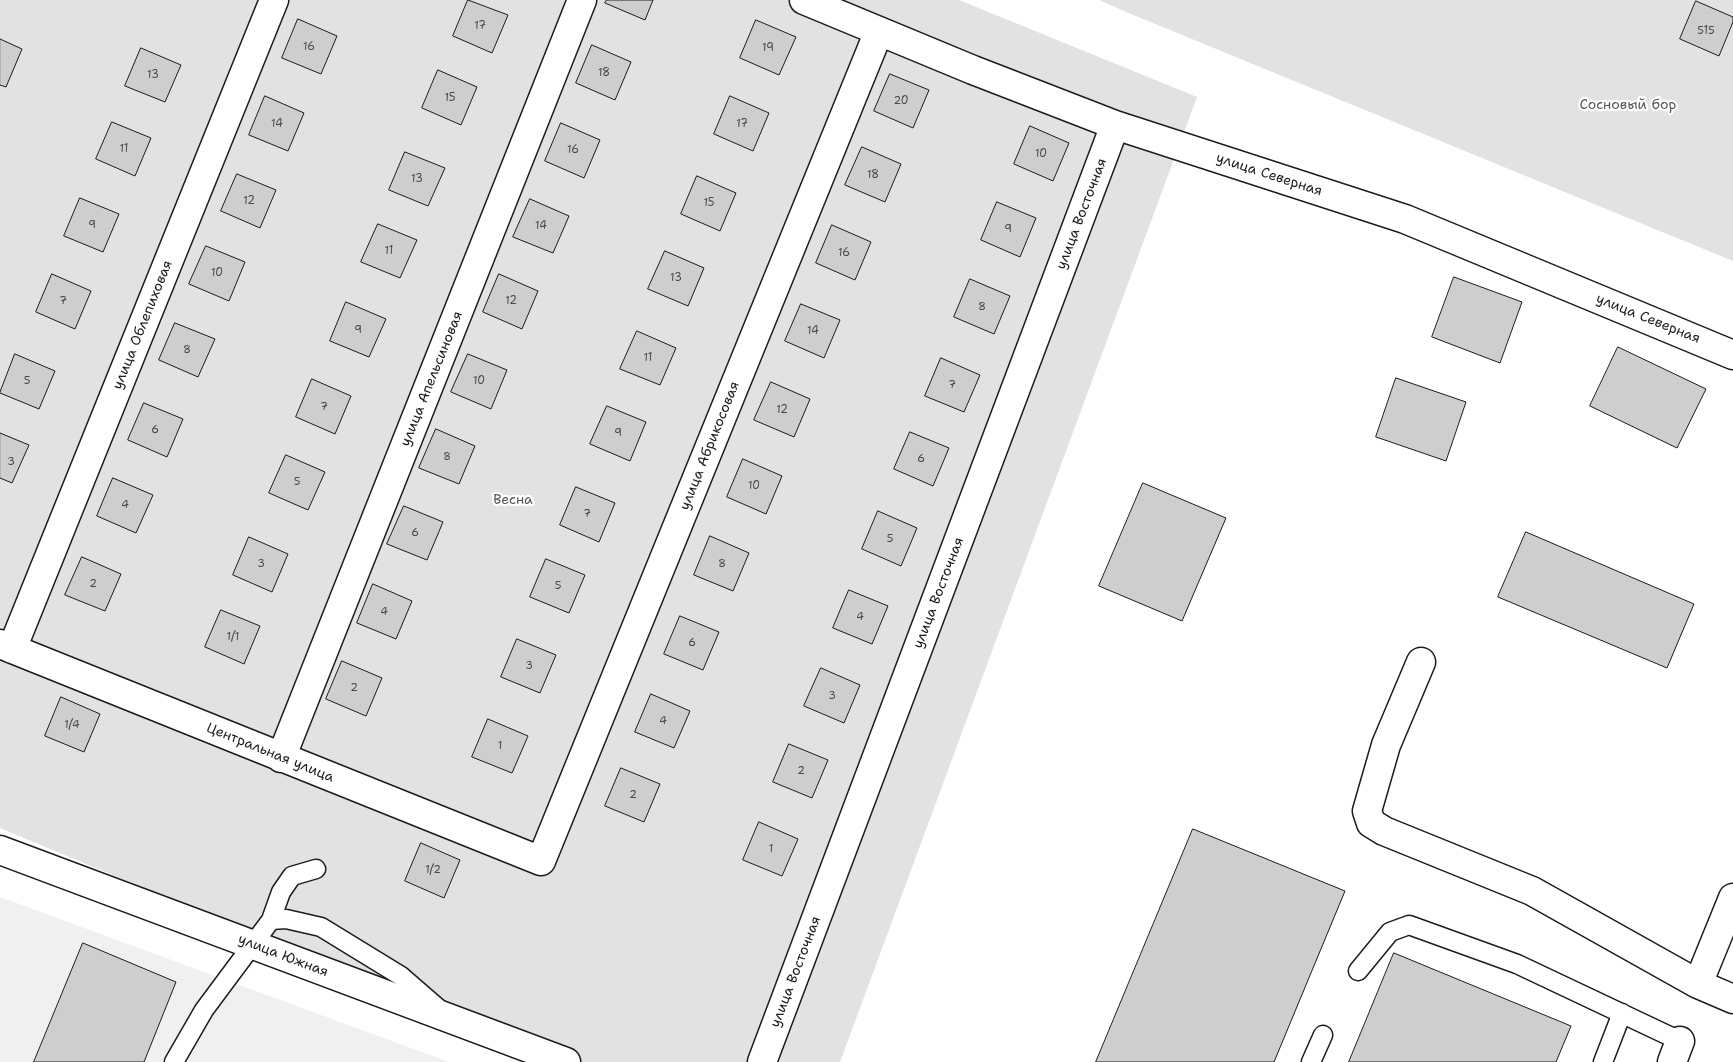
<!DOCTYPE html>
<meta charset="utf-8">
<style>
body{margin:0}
canvas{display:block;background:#fff}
</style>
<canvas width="1733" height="1062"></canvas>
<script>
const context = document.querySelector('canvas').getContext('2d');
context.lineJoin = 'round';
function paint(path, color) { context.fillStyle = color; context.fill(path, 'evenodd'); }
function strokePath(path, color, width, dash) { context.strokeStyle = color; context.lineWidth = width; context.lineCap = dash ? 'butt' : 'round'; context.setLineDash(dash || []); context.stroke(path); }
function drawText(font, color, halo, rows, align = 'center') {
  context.font = font + ' "Shantell Sans",sans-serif'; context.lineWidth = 4.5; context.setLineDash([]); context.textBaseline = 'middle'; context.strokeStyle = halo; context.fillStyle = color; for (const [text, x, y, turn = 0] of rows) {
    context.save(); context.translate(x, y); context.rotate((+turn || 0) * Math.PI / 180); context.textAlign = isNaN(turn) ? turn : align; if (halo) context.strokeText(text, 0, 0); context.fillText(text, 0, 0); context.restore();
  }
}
const built = new Path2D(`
 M0,897L449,1062H0Z`);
const green = new Path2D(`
 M0,0H959L1197,97L840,1062H560L0,828Z
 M1099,0H1733V261L1131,14Z`);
const building = new Path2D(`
 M468,0L508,15L492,53L453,36Z
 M607,0H653L645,20L605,3Z
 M1696,1L1733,17V22L1719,56L1680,39Z
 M298,19L337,36L321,74L282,58Z
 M756,20L796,37L779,75L740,58Z
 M0,39L22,49L6,87L0,85Z
 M592,45L631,62L615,100L576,83Z
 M141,48L181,65L165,102L125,86Z
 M438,70L477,87L461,125L422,108Z
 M890,74L929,90L913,128L874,111Z
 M265,96L304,113L288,151L249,135Z
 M730,96L769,113L753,151L714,134Z
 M112,122L151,138L135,176L96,159Z
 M561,123L600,140L584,178L545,161Z
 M1030,126L1069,143L1053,181L1014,164Z
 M862,147L901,164L885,202L845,185Z
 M405,152L445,168L428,206L389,190Z
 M237,174L276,190L260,228L221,211Z
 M697,176L736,193L720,231L681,214Z
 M80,198L119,214L103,252L64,236Z
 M530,199L569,216L553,253L513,237Z
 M997,202L1036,218L1020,257L981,240Z
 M378,224L417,240L400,278L361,262Z
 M832,225L871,242L855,280L816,263Z
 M206,246L245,262L229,301L189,284Z
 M665,251L704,268L688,306L648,289Z
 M52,274L91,291L75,329L36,312Z
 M499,274L538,291L522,329L483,312Z
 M1454,277L1522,302L1500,363L1432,337Z
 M970,279L1010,296L994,334L954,317Z
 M346,302L386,319L369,357L330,341Z
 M801,304L840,320L824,358L785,341Z
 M175,323L215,339L198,377L159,360Z
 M637,331L676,348L660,385L620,369Z
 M1618,347L1706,389L1677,448L1590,406Z
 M15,354L55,371L39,409L0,393Z
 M468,354L507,370L491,409L451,392Z
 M941,358L980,375L964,412L925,396Z
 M1396,378L1466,402L1446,461L1376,437Z
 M312,379L351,396L335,434L296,417Z
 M771,382L810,399L794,437L754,420Z
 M144,403L183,419L167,457L128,440Z
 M607,406L646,422L630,461L590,444Z
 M436,429L475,446L459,484L419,468Z
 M910,432L949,448L933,486L894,469Z
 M0,433L29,445L12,483L0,478Z
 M286,455L325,472L308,510L269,493Z
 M743,459L782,476L766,514L727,497Z
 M113,478L153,495L136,533L97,516Z
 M1143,483L1226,518L1182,621L1099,586Z
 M576,487L615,503L599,542L560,525Z
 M404,506L443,522L427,560L387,544Z
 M878,511L917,528L901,566L862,549Z
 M1526,532L1694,604L1667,668L1498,597Z
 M710,536L749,553L733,591L694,575Z
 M249,537L288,554L272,592L233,575Z
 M82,557L121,574L105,611L65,595Z
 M546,559L585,575L569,613L530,597Z
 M373,584L412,601L396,639L357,623Z
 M849,590L888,606L872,644L833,628Z
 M221,610L260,626L244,664L205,647Z
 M680,616L719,632L703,670L664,654Z
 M517,639L556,655L540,693L501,677Z
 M342,661L382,678L366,716L326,699Z
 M821,668L860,685L844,723L804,706Z
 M651,694L690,711L674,748L635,732Z
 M61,697L100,714L84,752L45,736Z
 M488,719L528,736L512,773L472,757Z
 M789,744L828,760L812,798L773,782Z
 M621,768L660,784L644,822L605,806Z
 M759,822L798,839L782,876L743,860Z
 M1193,829L1345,891L1274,1062H1096Z
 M421,843L460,860L444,898L405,881Z
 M83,943L176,982L144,1062H34Z
 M1394,953L1571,1026L1556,1062H1349Z`);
const lane = new Path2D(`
 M271,920L281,892L292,876L316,869
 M1358,971L1390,932L1409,925L1517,964L1680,1041
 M174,1062L204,1010L271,920L286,919L321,927L401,976L439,1009
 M1311,1062L1323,1035
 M1603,1062L1622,1013`);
const street = new Path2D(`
 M804,0L973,70L1115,125L1405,219L1733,355
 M0,644L541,861L879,31
 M12,649L274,0
 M1421,662L1386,745L1367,811L1371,823L1384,831L1532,891L1698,984L1733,999
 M281,758L582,0
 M0,850L566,1062
 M1698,984L1733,898
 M762,1062L1115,125
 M1672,1062L1680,1041`);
const numberNames = [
 ["17",480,26],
 ["515",1706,31],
 ["16",309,47],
 ["19",768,48],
 ["18",604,73],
 ["13",153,75],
 ["15",450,98],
 ["20",901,101],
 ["14",277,124],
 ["17",742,124],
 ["11",124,149],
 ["16",573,150],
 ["10",1041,154],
 ["18",873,175],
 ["13",417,179],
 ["12",249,201],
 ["15",709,203],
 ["9",92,225],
 ["14",541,226],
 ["9",1008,229],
 ["11",389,251],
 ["16",844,253],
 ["10",217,273],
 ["13",676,278],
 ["7",63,301],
 ["12",511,301],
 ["8",982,307],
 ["9",358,330],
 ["14",813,331],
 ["8",187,350],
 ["11",648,358],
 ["5",27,381],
 ["10",479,381],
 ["7",952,385],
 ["7",324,407],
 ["12",782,410],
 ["6",155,430],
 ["9",618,433],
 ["8",447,457],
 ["6",921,459],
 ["3",11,462],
 ["5",297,482],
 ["10",754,486],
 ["4",125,505],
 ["7",587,514],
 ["6",415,533],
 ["5",890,539],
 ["3",261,564],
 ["8",722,564],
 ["2",93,584],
 ["5",558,586],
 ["4",384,612],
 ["4",860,617],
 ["1/1",233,637],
 ["6",692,643],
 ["3",529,666],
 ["2",354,688],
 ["3",832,696],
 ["4",663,721],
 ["1/4",72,725],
 ["1",500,746],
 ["2",801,771],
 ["2",633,795],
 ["1",771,849],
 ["1/2",433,870]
];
const parkNames = [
 ["Сосновый бор",1628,105],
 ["Весна",513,500]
];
const streetNames = [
 ["улица Северная",1269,175,18],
 ["улица Восточная",1082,214,-69],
 ["улица Северная",1648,319,22],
 ["улица Облепиховая",143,325,-68],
 ["улица Апельсиновая",432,379,-68],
 ["улица Абрикосовая",710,446,-68],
 ["улица Восточная",939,593,-69],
 ["Центральная улица",270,753,22],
 ["улица Южная",283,956,21],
 ["улица Восточная",796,972,-69]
];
paint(built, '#f0f0f0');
paint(green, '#e2e2e2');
paint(building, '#cecece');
strokePath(building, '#1c1c1c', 1);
strokePath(lane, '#1c1c1c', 21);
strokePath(street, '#1c1c1c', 31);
strokePath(lane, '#fff', 18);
strokePath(street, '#fff', 28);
drawText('11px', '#484848', null, numberNames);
drawText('14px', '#575757', '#fff', parkNames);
drawText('14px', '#1c1c1c', '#fff', streetNames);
</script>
